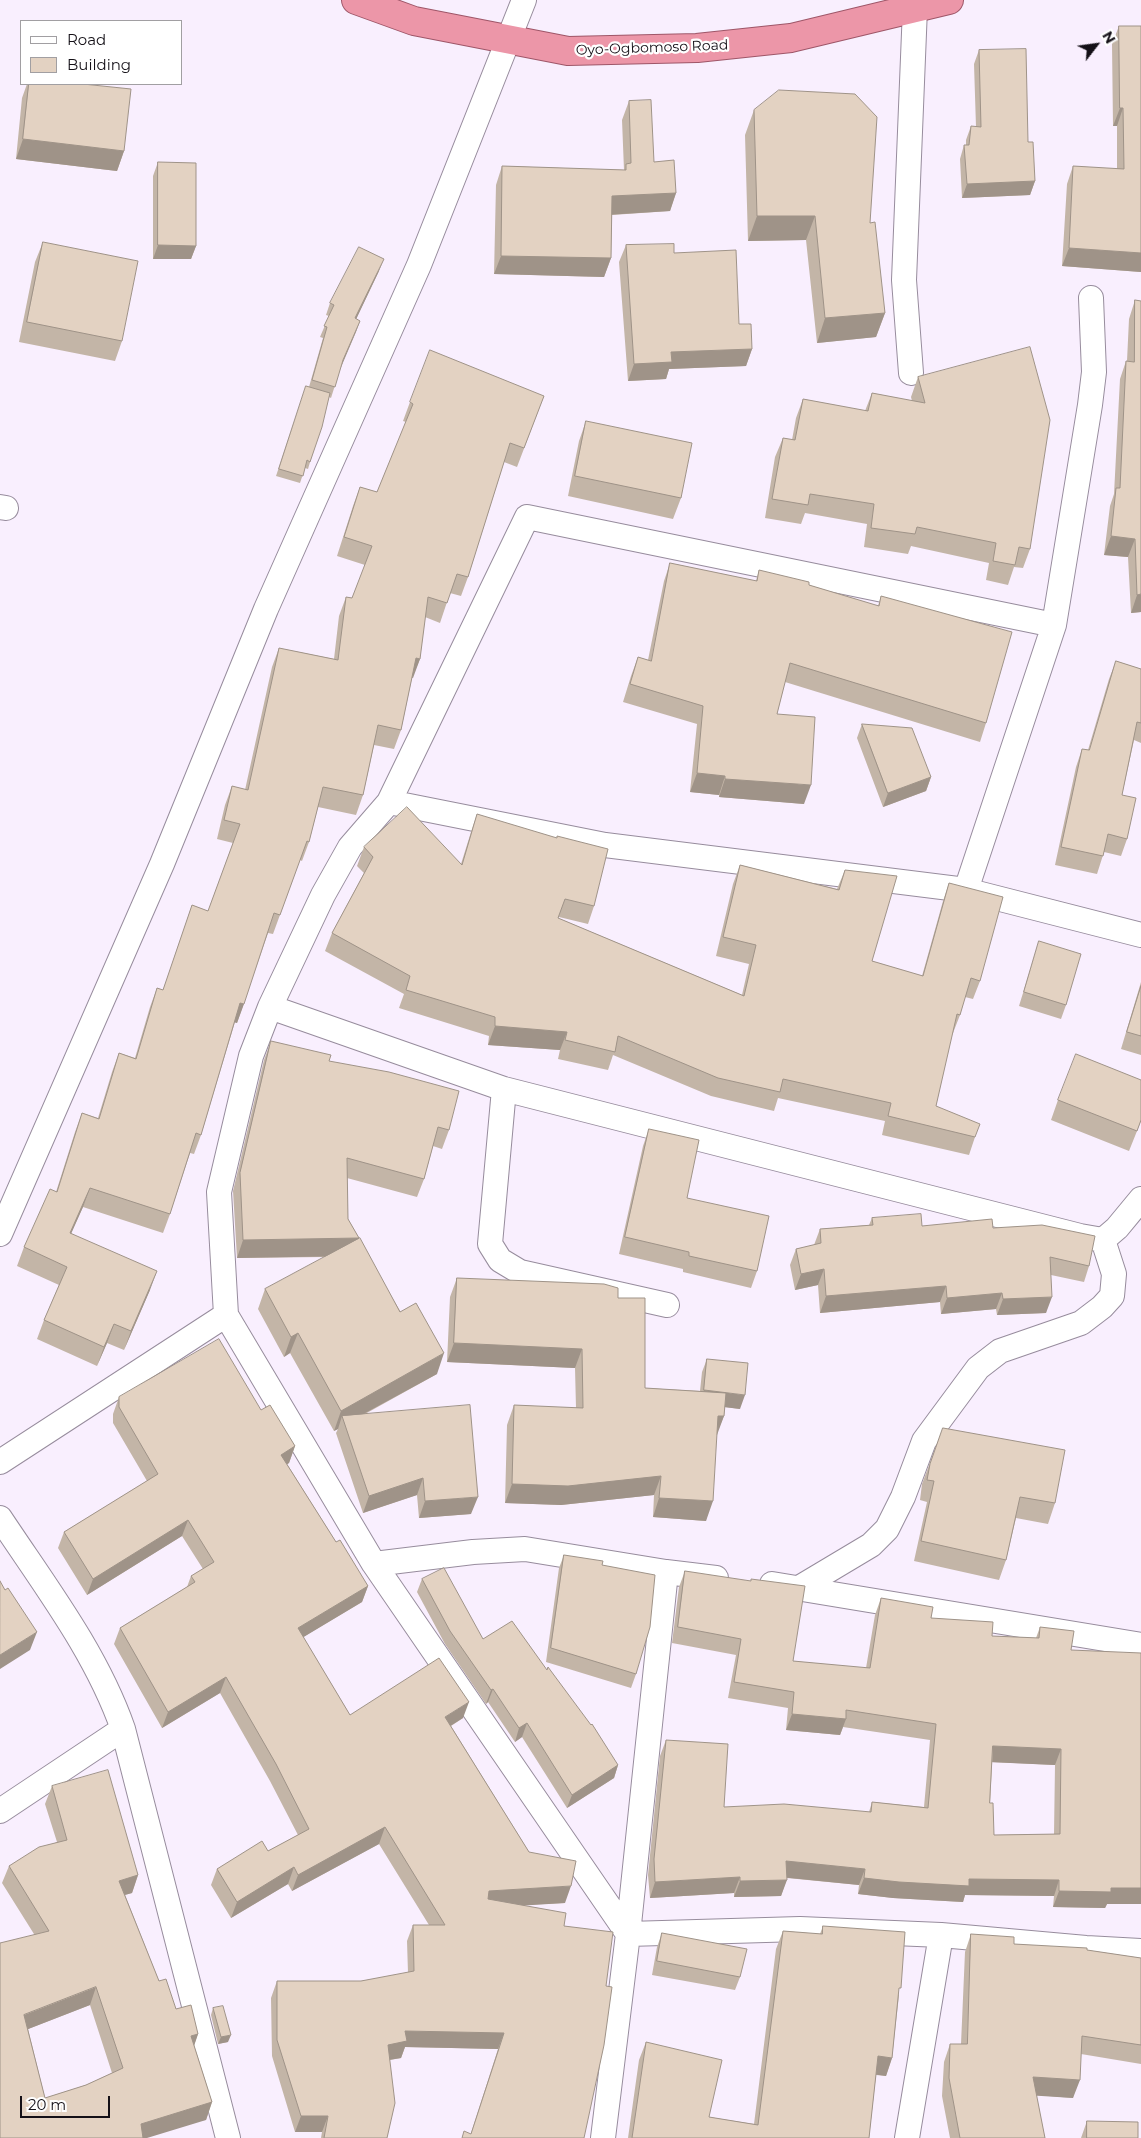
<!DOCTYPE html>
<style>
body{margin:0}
#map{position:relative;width:1141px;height:2138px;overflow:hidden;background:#f9effe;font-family:Montserrat,sans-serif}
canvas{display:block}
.legend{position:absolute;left:20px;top:20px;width:162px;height:65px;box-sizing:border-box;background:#fff;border:1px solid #a19fa2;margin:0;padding:6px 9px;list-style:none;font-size:15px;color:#141017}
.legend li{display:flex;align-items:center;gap:10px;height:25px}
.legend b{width:25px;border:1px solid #a19fa2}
.north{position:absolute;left:1071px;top:20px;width:50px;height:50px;-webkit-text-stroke:4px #fff;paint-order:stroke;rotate:60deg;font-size:14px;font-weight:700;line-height:20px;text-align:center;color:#141017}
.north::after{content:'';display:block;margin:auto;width:18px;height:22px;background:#141017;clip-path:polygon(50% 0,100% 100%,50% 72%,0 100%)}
.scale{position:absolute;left:20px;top:2096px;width:90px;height:22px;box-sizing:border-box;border:2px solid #141017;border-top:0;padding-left:6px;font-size:15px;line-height:18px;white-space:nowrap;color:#141017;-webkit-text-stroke:4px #fff;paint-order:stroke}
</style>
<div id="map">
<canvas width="1141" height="2138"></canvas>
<ul class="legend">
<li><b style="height:6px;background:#fff"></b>Road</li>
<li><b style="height:14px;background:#e3d2c2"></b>Building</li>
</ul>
<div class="north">N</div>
<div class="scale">20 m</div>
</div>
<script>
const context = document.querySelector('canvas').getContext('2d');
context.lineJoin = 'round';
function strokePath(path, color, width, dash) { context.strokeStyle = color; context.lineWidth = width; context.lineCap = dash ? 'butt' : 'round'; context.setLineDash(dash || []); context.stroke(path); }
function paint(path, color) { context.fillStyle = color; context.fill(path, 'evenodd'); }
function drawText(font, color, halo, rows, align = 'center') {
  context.font = font + ' Montserrat,sans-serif'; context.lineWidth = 4.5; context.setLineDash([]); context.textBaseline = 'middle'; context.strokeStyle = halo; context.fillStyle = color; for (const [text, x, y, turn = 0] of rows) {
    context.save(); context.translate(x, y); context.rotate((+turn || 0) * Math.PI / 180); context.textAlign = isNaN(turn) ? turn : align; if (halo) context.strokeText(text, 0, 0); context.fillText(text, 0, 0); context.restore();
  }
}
const minor = new Path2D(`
 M911,373L904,280L915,8
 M0,507L6,508
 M1054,625L527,517L389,802L350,847L323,895L270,1007L251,1056L219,1192L226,1315L374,1564L628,1934L800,1929L941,1935L1086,1948L1141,1951
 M389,802L605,845L966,890L1054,625L1090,405L1094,372L1091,298
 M973,892L1141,935
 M270,1007L504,1089L1080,1236L1103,1240L1117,1228L1141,1199
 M504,1089L490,1244L500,1260L520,1272L667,1305
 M0,1234L162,864L266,609L419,265L524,0
 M0,1462L226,1315
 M0,1518C45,1586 96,1652 123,1729L228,2138
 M374,1564L473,1552L525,1549L666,1572L716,1578
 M772,1584L1141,1645
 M799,1588L871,1545L887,1529L903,1497L924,1441L978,1368L1000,1351L1081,1323L1102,1307L1112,1296L1114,1274L1103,1240
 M0,1811L123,1729
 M603,2138L628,1934L666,1572
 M907,2138L941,1935`);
const trunk = new Path2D(`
 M356,0L414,21L568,51L697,48L791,38L949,0`);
const wall = new Path2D(`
 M1119,26H1141V272L1062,266L1067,184L1073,166L1117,169V126H1113L1112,44Z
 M979,50L1028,142L1035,181L1030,195L962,198L960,159L964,145H966V140L971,126L976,127L974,64Z
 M27,84H83L124,151L117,171L16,159L22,98Z
 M629,101L654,162L676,193L670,211L612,215L611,258L604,277L494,274L496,185L502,166L624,170L622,120Z
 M754,110L870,223L885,313L876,337L817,343L806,240L748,241L745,135Z
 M158,162L196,246L191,259H153V176Z
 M43,242L122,341L115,361L19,342L35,262Z
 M626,245L674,253L739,324L752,349L746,366L669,369L666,379L628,381L619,262Z
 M379,271L356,319L360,321L341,366L331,398L329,397L308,469L305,468L300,483L276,476L306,386L309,387L323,338L320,337L329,316L326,315L330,303Z
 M1135,300L1141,612L1131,613L1128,557L1104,555L1110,506L1114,494L1120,379L1126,361H1127L1129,319Z
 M918,377L1030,549L1023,568L1014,567L1008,585L986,580L989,563L911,546L908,554L864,547L867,524L805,513L801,524L765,518L775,457L783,438L792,440L796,418L803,399L865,411L872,393L912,401L911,397Z
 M544,396L517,467L504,462L468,577L461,596L450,593L440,623L425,617L420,659L412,678L401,730L394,749L374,745L363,795L356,815L318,807L309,842L302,861L300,860L273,934L268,933L237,1023L235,1022L201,1135L194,1154L190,1153L170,1214L163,1233L83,1207L71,1233L150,1290L124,1350L107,1343L97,1366L37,1339L44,1320L59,1285L17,1266L24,1247L56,1192L75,1132L82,1113L98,1118L112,1072L119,1053L135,1058L150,1007L157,988L163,990L192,905L208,911L233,843L217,839L225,805L232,786L245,790L272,667L279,648L334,659L339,616L346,597L352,598L365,565L337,556L353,506L360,487L377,492L406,422L403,421L410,402Z
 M586,421L681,498L673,519L568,496L579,441Z
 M670,563L756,581L759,570L878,606L881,596L986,723L980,742L785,682L777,714L804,804L719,797V795L690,792L697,724L623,702L631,676L638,657L648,660L664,581Z
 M1116,661L1141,669V743L1134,740L1122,795L1127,839L1121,856L1104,852L1097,874L1055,865L1076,767L1082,749L1088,750L1109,679Z
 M862,724L931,777L926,791L883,807L857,738Z
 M477,814L594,906L588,924L559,917L558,918L742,995L749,964L716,956L733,884L740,865L837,889L845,870L872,961L922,976L943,901L949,883L980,981L973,999L965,997L960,1015L953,1033H952L936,1106L975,1137L969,1155L882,1135L885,1121L778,1098L774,1111L711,1096L613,1055L608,1070L558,1059L560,1050L488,1045L489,1036L399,1008L404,994L325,951L332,933L364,873L357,866L364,847L461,864L471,832Z
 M1039,941L1066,1005L1061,1019L1019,1006Z
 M1141,982V1055L1121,1049Z
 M271,1041L329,1061L449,1130L442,1149L433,1146L424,1179L417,1197L347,1178L348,1219L359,1238L358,1239L437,1374L365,1414L471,1514L419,1518L417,1495L363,1513L336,1433L338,1429L334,1431L290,1353L284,1357L258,1309L265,1289L325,1257L237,1258L233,1191L264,1060Z
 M1141,1080V1121L1129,1151L1051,1120L1058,1100Z
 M649,1129L687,1198L757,1271L751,1288L683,1272V1269L619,1254L643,1146Z
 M872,1218L922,1226L993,1228L1089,1266L1084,1282L1051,1275L1046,1313L997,1315L996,1309L941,1314L940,1302L820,1313L818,1285L795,1290L790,1265L796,1249L814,1245L820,1229L869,1225Z
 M457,1278L618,1298L645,1388L700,1391L702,1372L707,1359L740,1409L725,1407L724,1416L716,1435L706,1521L653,1517L654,1495L561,1505L505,1503L507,1425L514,1405L576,1408L575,1368L447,1362L450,1297Z
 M119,1397L261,1410L295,1446L289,1463L287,1464L336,1542L368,1586L362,1602L303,1637L350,1715L463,1718L451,1726L529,1852L565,1903L524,1905L564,1926L606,1986L471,2133L498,2049L405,2047L401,2058L390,2060L387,2138H321L322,2132H295L272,2056L271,1998L277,1981H361L408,1973L407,1941L413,1925H429L379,1844L292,1891L288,1884L231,1918L211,1885L217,1869L268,1851L298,1835L270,1781L220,1693L162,1728L114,1644L120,1628L187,1587L191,1576L203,1569L182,1536L87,1595L58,1548L64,1532L147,1481L113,1423V1414Z
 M943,1428L1055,1503L1048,1524L1016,1518L1006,1560L999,1580L914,1561L927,1502L920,1500L922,1484Z
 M564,1555L636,1674L631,1688L546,1662L559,1568Z
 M685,1571L793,1661L866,1668L875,1615L881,1598L931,1618L992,1636L1036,1638L1040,1627L1071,1650L1107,1904L1105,1908L1053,1907L1054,1896L965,1895L963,1902L893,1898L858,1894L859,1885L787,1878L781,1896L734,1897V1893L650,1898L648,1875L660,1756L666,1740L724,1807L869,1812L872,1802L924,1807L930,1740L843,1727L840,1735L786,1730L788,1708L728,1698L736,1655L672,1643L679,1587ZM992,1762L1055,1765L1054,1834L994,1835L990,1803Z
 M422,1579L483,1639L618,1765L614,1778L567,1808L522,1737L515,1742L488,1702L486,1704L445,1644L417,1592Z
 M52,1786L138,1875L132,1893L125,1895L159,1981L176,2009L198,2034L194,2045L212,2102L206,2120L0,2138L34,1934L2,1883L9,1866L57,1842L45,1804ZM90,2005L112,2073L86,2085L45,2098L28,2029Z
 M823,1926L899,1995L892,2058L886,2076L876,2075L869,2138H628L639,2060L646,2042L709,2117L754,2124L776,1949L783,1931L820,1934Z
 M662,1933L740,1977L735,1990L652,1975L657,1947Z
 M971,1934L1014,1944L1087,1950L1141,1958V2064L1081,2054L1073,2098L1036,2095L1045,2138H950L942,2096L944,2062L950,2044H961L965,1952Z
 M213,2008L228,2042L218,2044L211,2015Z
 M1087,2121L1138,2138H1081Z`);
const shadedWall = new Path2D(`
 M1120,108H1123L1117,126H1113Z
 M23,139L124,151L117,171L16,159Z
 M1035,181L1030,195L962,198L967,184Z
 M676,193L670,211L606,215L612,196Z
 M757,216H815L806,240L748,241Z
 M158,245L196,246L191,259H153Z
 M1069,248L1141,253V272L1062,266Z
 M501,256L611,258L604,277L494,274Z
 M384,259L379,271L351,330L355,318Z
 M885,313L876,337L817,343L825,318Z
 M360,321L356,332L339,372L343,360Z
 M752,349L746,366L669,369L666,379L628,381L634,364L671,352Z
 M1111,536L1135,539L1128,557L1104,555Z
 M1141,594V612L1131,613L1137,595Z
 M416,658L420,659L413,678L409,677Z
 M697,773L725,776L719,795L690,792Z
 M931,777L926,791L883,807L888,793Z
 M725,779L811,785L804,804L719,797Z
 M240,1003L244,1004L237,1023L233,1022Z
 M495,1026L567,1032L560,1050L488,1045Z
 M90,1188L83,1207L63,1252L70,1233Z
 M359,1238L352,1256L237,1258L243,1240Z
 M824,1269L818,1285L795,1290L801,1274Z
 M157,1271L150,1290L124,1350L131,1331Z
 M946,1286L940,1302L820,1313L826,1296Z
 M1002,1293L996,1309L941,1314L947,1298Z
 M1052,1297L1046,1313L997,1315L1003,1299Z
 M114,1324L107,1343L97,1366L104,1347Z
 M298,1333L290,1353L284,1357L291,1337Z
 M454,1343L582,1349L575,1368L447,1362Z
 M444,1353L437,1374L345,1424L342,1416L338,1429L334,1431L341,1411Z
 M704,1390L745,1395L740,1409L699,1404Z
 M718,1416H724L717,1435H711Z
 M295,1446L289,1463L275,1472L281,1455Z
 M661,1476L654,1495L561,1505L505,1503L512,1484Z
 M423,1478L417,1495L363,1513L369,1496Z
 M478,1497L471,1514L419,1518L425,1501Z
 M659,1498L713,1501L706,1521L653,1517Z
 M188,1520L182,1536L87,1595L93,1579Z
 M368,1586L362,1602L292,1644L298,1628Z
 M37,1632L30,1650L0,1669V1655Z
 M226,1677L220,1693L162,1728L168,1712Z
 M493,1689L488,1702L486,1704L491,1690Z
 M469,1702L463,1718L439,1733L445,1717Z
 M792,1714L846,1719L840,1735L786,1730Z
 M527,1723L522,1737L515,1742L519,1728Z
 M993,1746L1061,1749L1055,1765L988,1762Z
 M618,1765L614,1778L567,1808L572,1795Z
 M385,1827L379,1844L292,1891L298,1875Z
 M786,1861L865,1869L859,1885L780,1877Z
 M294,1867L288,1884L231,1918L237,1902Z
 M138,1875L132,1893L113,1898L119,1881Z
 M740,1877L734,1893L650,1898L655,1882Z
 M864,1878L969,1879L1059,1880L1054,1896L965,1895L963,1902L893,1898L858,1894Z
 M787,1880L781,1896L734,1897L740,1881Z
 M571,1886L565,1903L483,1908L489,1891Z
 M1111,1888H1141V1904H1107L1105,1908L1053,1907L1059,1891Z
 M96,1987L90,2005L18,2033L24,2015Z
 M405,2031L504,2033L498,2049L405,2047L401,2058L382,2061L388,2045Z
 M198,2034L192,2052L191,2036Z
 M231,2035L228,2042L218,2044L221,2037Z
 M878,2056L892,2058L886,2076L872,2074Z
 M1033,2077L1080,2080L1073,2098L1026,2095Z
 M212,2102L206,2120L147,2138H135L141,2124Z
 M301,2116H328L322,2132H295Z`);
const building = new Path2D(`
 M1119,26H1141V253L1069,248L1073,166L1124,169L1123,108H1120Z
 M1026,49L1028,142H1033L1035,181L967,184L964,145H969L971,126L981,127L979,50Z
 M29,84H83L131,89L124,151L23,139Z
 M779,90L855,94L877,117L870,223L875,222L885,313L825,318L815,216H757L754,110Z
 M651,100L654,162L674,160L676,193L612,196L611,258L501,256L502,166L626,170V164L631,163L629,101Z
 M158,162L196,163V246L158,245Z
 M43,242L138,261L122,341L27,322Z
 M674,244V253L736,250L739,324H751L752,349L671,352L672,362L634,364L626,245Z
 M359,247L384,259L355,318L360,321L343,360L335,387L312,380L327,327L324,326L334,305L330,303Z
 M1135,300L1141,301V594L1137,595L1135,539L1111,536L1116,488H1120L1126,361L1134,362Z
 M1030,347L1050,420L1030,549L1019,547L1015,565L993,561L996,543L917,527L915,534L871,528L874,504L810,494L808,505L772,499L783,438L795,440L803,399L868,411L872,393L925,403L918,377Z
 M430,350L544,396L524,448L510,443L468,577L457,574L447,603L428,597L420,659L416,658L401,730L378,725L363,795L323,787L309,842L307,841L280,915L274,913L244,1004L240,1003L201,1135L196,1133L170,1214L90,1188L70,1233L157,1271L131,1331L114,1324L104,1347L44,1320L67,1267L24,1247L50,1189L57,1192L82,1113L99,1119L119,1053L136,1059L157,988L163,990L192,905L208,911L240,824L224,820L232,786L248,790L279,648L338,660L346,597L352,598L372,546L344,537L360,487L377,492L413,404L410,402Z
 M306,386L330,393L322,427L310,462L307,460L303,476L279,469Z
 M586,421L692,443L681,498L575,476Z
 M670,563L757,581L759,570L809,582V585L879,606L881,596L1012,632L986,723L790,663L777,714L815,717L811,785L725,779V776L697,773L703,706L630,684L638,657L651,661Z
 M1116,661L1141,669V723L1137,722L1122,795L1136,798L1127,839L1108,834L1103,856L1061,847L1082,749L1089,750Z
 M862,724L912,728L931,777L888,793Z
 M407,807L462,865L477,814L557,838V836L608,849L594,906L565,899L558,918L744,996L756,945L723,937L740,865L839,890L845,870L897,876L872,961L923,976L949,883L1003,897L980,981L971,978L960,1015L957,1014L936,1106L980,1124L975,1137L888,1116L891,1103L783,1079L780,1092L718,1078L618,1036L615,1052L565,1040L567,1032L495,1026V1017L406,990L410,976L332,933L373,857L364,847Z
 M1039,941L1081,954L1066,1005L1024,992Z
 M1141,986V1036L1127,1032Z
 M271,1041L331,1055L329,1061L389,1072L459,1091L449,1130L438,1127L424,1179L347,1158L348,1219L359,1238L243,1240L240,1173Z
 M1076,1054L1141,1080V1120L1137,1131L1058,1100Z
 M649,1129L699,1140L687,1198L769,1216L757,1271L689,1256V1252L625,1237Z
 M921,1214L922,1226L992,1219L993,1228L1042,1225L1095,1236L1089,1266L1050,1257L1052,1297L1003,1299L1002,1293L947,1298L946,1286L826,1296L824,1269L801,1274L796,1249L821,1243L820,1229L873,1225L872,1218Z
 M360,1238L400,1312L416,1303L444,1353L341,1411L298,1333L291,1337L265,1289Z
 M457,1278L604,1284L618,1288V1298H645V1388L726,1393L724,1416H718L713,1501L659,1498L661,1476L568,1486L512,1484L514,1405L583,1408L582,1349L454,1343Z
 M219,1339L261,1410L270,1405L295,1446L281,1455L336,1542L340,1540L368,1586L298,1628L350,1715L439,1658L469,1702L445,1717L529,1852L576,1861L571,1886L489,1891L488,1899L566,1913L564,1926L613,1932L606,1986L612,1987L604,2045L584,2138H462L464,2131L471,2134L504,2033L405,2031L407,2041L388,2045L395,2103L387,2138H324L328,2116H301L277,2040V1981H361L414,1971L413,1925H445L385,1827L298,1875L294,1867L237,1902L217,1869L262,1841L268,1851L309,1829L276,1764L226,1677L168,1712L120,1628L195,1582L191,1576L214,1562L188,1520L93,1579L64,1532L158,1474L119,1407V1397Z
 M707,1359L748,1363L745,1395L704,1390Z
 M470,1405L478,1497L425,1501L423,1478L369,1496L342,1416Z
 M943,1428L1065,1450L1055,1503L1020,1497L1006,1560L921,1541L934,1481L927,1480L930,1464Z
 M564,1555L603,1561L602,1565L655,1575L650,1627L636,1674L551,1648Z
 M444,1568L483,1639L512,1621L547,1670L548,1667L591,1725L592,1724L618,1765L572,1795L527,1723L519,1728L493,1689L491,1690L450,1631L422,1579Z
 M685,1571L751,1581V1579L805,1586L793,1661L870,1668L881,1598L933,1607L931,1618L993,1622L992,1636L1039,1638L1040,1627L1074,1631L1071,1650L1141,1653V1888H1111V1892L1059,1891V1880L969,1879V1886L899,1882L864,1878L865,1869L786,1861L787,1880L740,1881V1877L655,1882L654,1859L666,1740L728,1744L724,1807L784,1804L871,1812L872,1802L928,1808L936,1724L846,1710V1719L792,1714L794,1692L734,1682L741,1639L678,1627ZM993,1746L1061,1749L1060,1834L994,1835L993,1803H990Z
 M0,1581L5,1590L8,1588L37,1632L0,1655Z
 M108,1770L138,1875L119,1881L159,1981L166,1979L176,2009L191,2005L198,2034L191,2036L212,2102L141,2124L143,2138H0V1943L49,1931L9,1866L39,1847L67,1840L52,1786ZM96,1987L123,2068L86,2085L45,2098L24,2015Z
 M823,1926L905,1932L901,1988H899L892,2058L878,2056L869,2138H632L646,2042L722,2060L709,2117L758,2125L783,1931L822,1934Z
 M662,1933L747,1949L740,1977L657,1961Z
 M971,1934L1014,1937V1944L1087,1948V1950L1141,1958V2045L1082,2036L1080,2080L1033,2077L1045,2138H960L949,2078L950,2044H967Z
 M223,2006L231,2035L221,2037L213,2008Z
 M1087,2121L1138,2122V2138H1087Z`);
const streetNames = [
 ["Oyo-Ogbomoso Road",652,48,-2]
];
strokePath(minor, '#978c9d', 26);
strokePath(trunk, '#9e5668', 30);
strokePath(minor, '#fff', 24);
strokePath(trunk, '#ec96a8', 28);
paint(wall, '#c3b5a7');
paint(shadedWall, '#9f9388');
paint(building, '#e3d2c2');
strokePath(building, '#9f9388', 1);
drawText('14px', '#141017', '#fff', streetNames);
</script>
